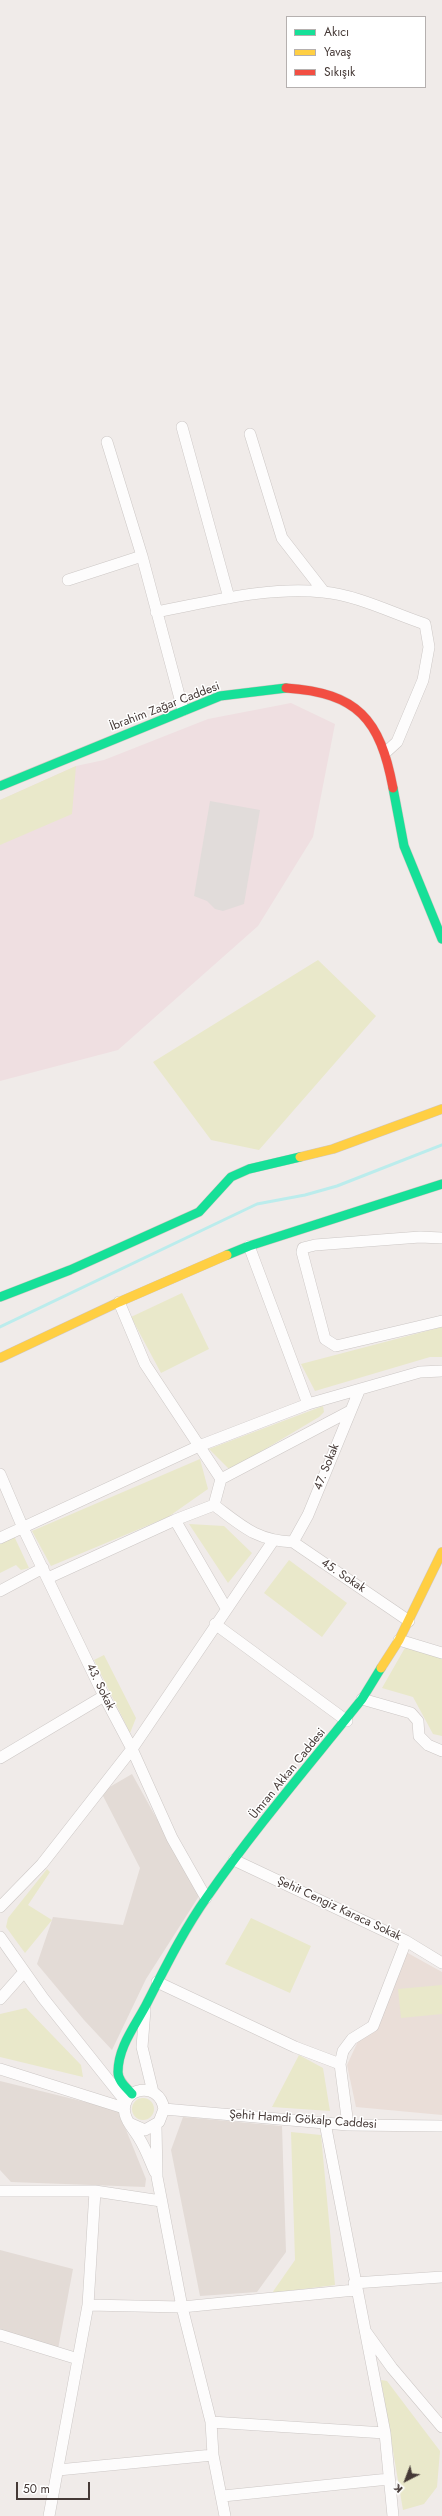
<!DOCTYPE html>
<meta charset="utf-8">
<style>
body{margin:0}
#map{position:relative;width:442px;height:2516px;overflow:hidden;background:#f0ebe9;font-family:Jost,sans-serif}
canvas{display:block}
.legend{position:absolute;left:286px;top:16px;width:140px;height:72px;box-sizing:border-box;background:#fff;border:1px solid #b5b0af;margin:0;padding:5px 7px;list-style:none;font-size:12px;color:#453936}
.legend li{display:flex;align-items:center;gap:8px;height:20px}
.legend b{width:20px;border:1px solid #b5b0af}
.north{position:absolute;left:386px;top:2460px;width:40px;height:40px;-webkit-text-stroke:3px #fff;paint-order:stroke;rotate:222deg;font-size:11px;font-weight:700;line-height:16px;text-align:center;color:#453936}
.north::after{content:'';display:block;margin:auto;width:14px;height:18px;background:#453936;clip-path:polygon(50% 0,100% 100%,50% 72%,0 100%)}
.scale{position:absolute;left:16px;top:2482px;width:74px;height:18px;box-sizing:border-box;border:2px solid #453936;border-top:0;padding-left:5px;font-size:12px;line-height:14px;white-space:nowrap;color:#453936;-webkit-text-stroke:3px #fff;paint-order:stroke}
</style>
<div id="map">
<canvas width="442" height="2516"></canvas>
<ul class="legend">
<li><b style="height:5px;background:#16e098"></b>Akıcı</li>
<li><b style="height:5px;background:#ffcf43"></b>Yavaş</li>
<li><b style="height:5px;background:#f24e42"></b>Sıkışık</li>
</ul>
<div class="north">K</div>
<div class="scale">50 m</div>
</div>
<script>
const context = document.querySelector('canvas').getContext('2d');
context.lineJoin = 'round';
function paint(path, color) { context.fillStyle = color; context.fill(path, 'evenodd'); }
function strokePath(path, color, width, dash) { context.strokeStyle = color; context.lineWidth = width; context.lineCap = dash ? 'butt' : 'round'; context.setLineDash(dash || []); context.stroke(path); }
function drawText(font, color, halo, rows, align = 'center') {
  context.font = font + ' Jost,sans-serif'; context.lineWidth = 3; context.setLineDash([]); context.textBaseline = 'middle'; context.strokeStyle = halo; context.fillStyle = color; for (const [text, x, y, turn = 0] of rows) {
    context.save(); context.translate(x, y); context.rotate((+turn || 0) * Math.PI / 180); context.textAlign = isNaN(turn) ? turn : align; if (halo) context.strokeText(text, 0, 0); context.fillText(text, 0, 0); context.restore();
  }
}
const residential = new Path2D(`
 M132,1774L174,1850L201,1893L146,1979L112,2050L84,2020L37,1964L53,1917L123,1925L140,1868L101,1792Z
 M0,2081L118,2110L146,2179L145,2187L11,2182L0,2170Z
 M183,2117L282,2126L286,2252L257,2292L200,2296L171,2150Z
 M0,2250L73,2269L58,2349L0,2332Z`);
const education = new Path2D(`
 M406,1952L442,1972V2115L356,2107L347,2065L359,2039L374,2032Z`);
const medical = new Path2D(`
 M291,703L335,724L313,837L258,926L118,1050L0,1081V800L76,766L104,760L208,719Z`);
const green = new Path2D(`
 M76,766L72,814L0,845V800Z
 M318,960L376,1016L259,1150L211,1140L153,1062Z
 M182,1293L209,1349L161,1373L131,1317Z
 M442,1327V1357H430L315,1391L301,1364Z
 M323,1406L324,1412L319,1417L230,1470L209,1449Z
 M200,1459L208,1489L168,1517L51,1566L32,1531Z
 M189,1524L224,1526L252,1553L228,1583Z
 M14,1536L29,1568L21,1570L16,1565L0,1573V1542Z
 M289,1560L347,1603L322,1637L264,1593Z
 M406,1646L442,1656V1736L433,1734L413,1697L382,1688Z
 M104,1655L136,1718L130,1733L94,1660Z
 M47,1869L50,1872L28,1905L52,1920L25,1953L6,1927L8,1918Z
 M251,1918L311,1946L290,1993L225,1964Z
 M442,1985V2014L401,2018L398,1989Z
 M26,2008L81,2065L83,2077L0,2057V2014Z
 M299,2055L323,2068L330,2111L272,2107Z
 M132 2109a11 11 0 1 1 22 0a11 11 0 1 1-22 0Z
 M291,2132L321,2135L335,2285L272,2293L295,2260Z
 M381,2380L387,2381L440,2451L437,2487L424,2504L403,2510Z`);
const parking = new Path2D(`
 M210,801L260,810L244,904L223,911L215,909L207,901L194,896Z`);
const stream = new Path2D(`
 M0,1327L257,1204L305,1195L337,1186L442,1145`);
const street = new Path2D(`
 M182,427L229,598
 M250,434L282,538L324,592
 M107,442L142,556L183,710
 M68,580L142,556
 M156,612C210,602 268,586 323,592C357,595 392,613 425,624L429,647L423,680L397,742L386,752
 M442,1238L420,1237L315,1245L303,1248L302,1252L325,1339L336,1346L442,1321
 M249,1246L308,1404
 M119,1302L145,1364L221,1479
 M0,1474L23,1528L104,1696L132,1749L172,1838L206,1898
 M214,1505L221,1479L350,1411
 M175,1520L226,1608
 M0,1538L199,1446L308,1404L420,1372L442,1371
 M293,1542L308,1515L359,1391
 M48,1578L175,1520L214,1505C242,1526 257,1541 293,1542L409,1621
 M0,1591L43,1568
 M215,1624L347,1721
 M399,1640L442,1653
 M362,1699L411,1713L418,1721L419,1736L428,1745L442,1751
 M0,1758L104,1696
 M234,1860L406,1941L442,1963
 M0,1907L42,1864L132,1749L273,1541
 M0,1937L43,1998L126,2102
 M157,1982L295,2047L340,2064
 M0,1999L24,1972
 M145,2010L142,2047L153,2092
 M0,2069L124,2108
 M164,2109L348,2125L442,2126
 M129,2123L145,2130L159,2122L164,2109C159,2079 119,2088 125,2114C127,2123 135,2131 139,2138C146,2149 150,2161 155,2172
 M325,2123L385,2433L393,2516
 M348,2125L340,2064L343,2051L352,2039L373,2026L406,1941
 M156,2126L157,2177L182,2307L211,2422L213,2455L225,2516
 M0,2191H95L161,2201
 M354,2283L442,2277
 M88,2305L182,2307L355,2290
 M366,2332L392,2368L442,2427
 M0,2335L78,2359
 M211,2422L385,2433
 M58,2470L213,2455
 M223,2496L389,2479
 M49,2516L88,2305L95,2191`);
const fast = new Path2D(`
 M0,786L220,696L286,688
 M393,788L404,846L442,939
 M227,1255L249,1246L442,1184
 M0,1297L70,1270L199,1212L231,1177L249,1169L300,1157
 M132,2094C126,2087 118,2081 118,2072C118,2047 135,2026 146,2005C165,1968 183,1931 207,1897C255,1828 310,1764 362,1699L381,1668`);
const slow = new Path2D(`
 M300,1157L333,1149L442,1109
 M0,1358L119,1302L227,1255
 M381,1668L399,1640L442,1552`);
const jam = new Path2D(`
 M286,688C358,693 380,719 393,788`);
const streetNames = [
 ["İbrahim Zağar Caddesi",165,707,-21],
 ["47. Sokak",327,1467,-68],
 ["45. Sokak",343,1576,34],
 ["43. Sokak",100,1687,64],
 ["Ümran Akkan Caddesi",288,1774,-51],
 ["Şehit Cengiz Karaca Sokak",339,1909,25],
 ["Şehit Hamdi Gökalp Caddesi",303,2120,4]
];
paint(residential, '#e3dbd6');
paint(education, '#eaded8');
paint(medical, '#efdfe1');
paint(green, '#e9e8ca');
paint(parking, '#e1dcda');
strokePath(stream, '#bbecec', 3);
strokePath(street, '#ccc7c5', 12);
strokePath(fast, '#d1c7c1', 10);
strokePath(slow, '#d1c7c1', 10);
strokePath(jam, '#d1c7c1', 10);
strokePath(street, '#fdfcfc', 11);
strokePath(fast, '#16e098', 9);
strokePath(slow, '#ffcf43', 9);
strokePath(jam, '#f24e42', 9);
drawText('12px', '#453936', '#fff', streetNames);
</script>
